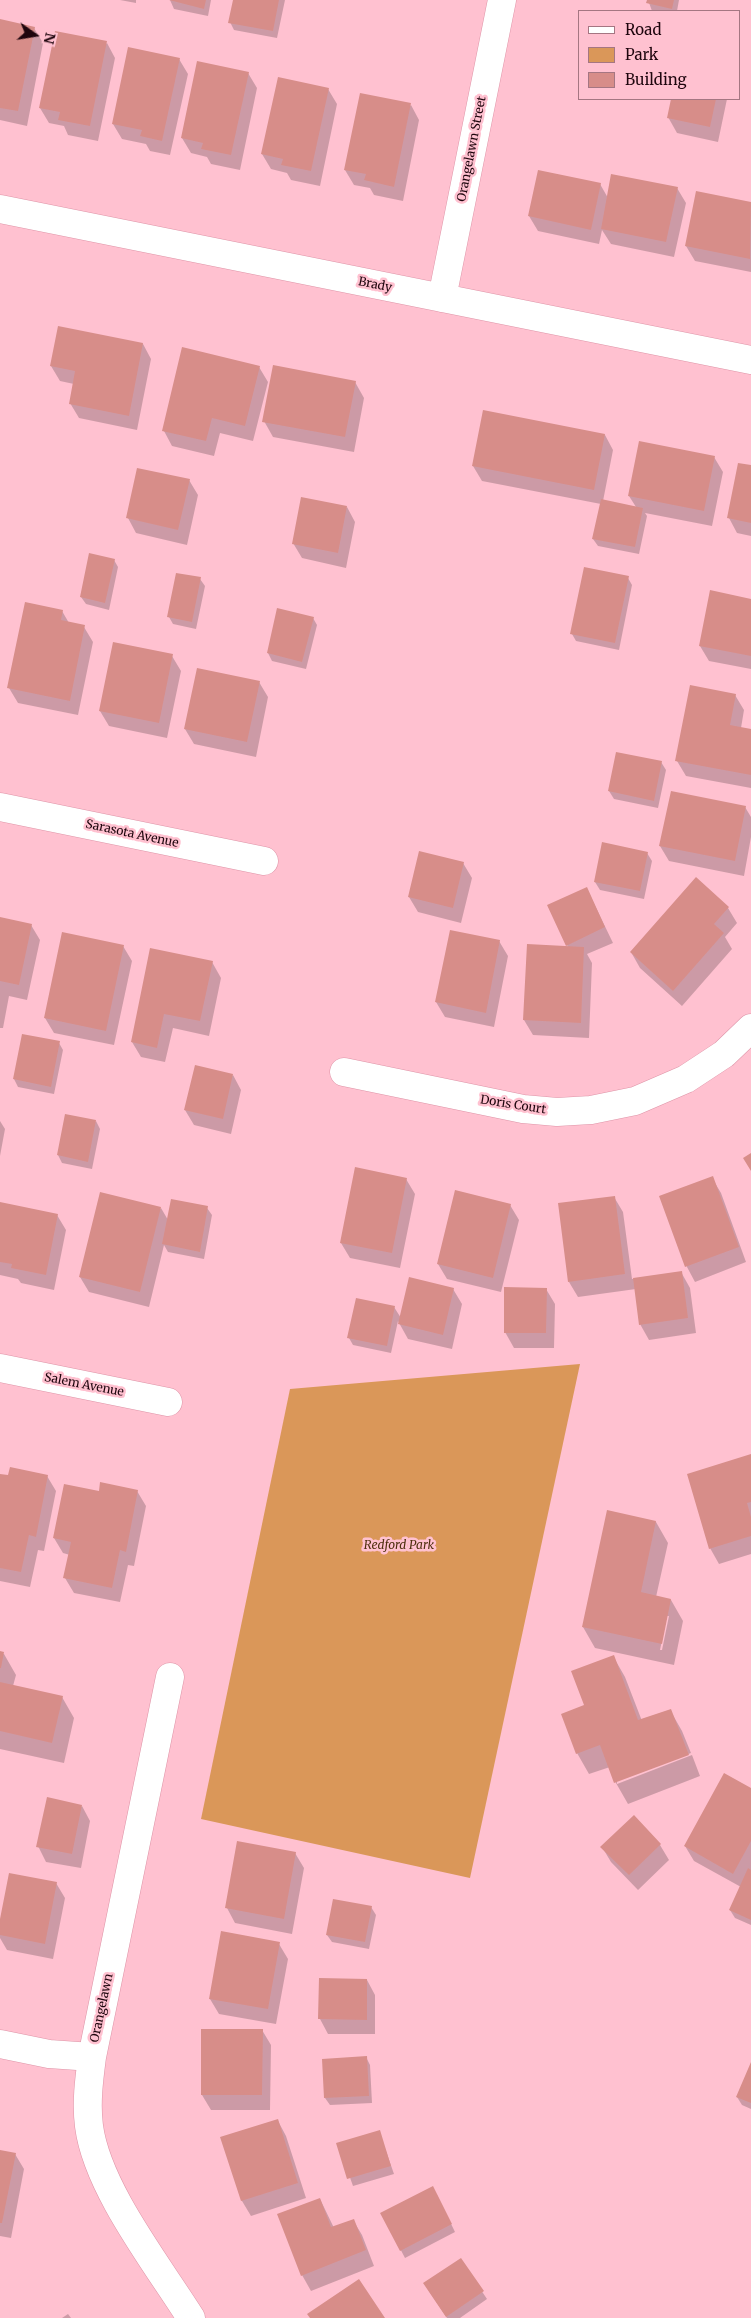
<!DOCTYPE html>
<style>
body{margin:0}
#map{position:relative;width:751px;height:2318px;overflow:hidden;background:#ffc1d0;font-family:Merriweather,serif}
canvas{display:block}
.legend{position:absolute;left:578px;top:10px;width:162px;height:90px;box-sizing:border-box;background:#ffc1d0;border:1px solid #a57682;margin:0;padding:6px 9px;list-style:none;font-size:15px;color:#1e050d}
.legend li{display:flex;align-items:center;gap:10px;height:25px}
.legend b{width:25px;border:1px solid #a57682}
.north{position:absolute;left:10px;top:10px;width:50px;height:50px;-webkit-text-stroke:4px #ffc1d0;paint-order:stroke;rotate:103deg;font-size:14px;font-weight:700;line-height:20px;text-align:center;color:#1e050d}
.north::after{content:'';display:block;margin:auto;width:18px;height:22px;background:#1e050d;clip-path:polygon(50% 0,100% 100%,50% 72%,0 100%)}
</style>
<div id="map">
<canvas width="751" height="2318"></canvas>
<ul class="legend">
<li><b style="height:6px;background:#fff"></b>Road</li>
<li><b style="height:14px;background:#da9759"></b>Park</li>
<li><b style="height:14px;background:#d78d89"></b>Building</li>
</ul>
<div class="north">N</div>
</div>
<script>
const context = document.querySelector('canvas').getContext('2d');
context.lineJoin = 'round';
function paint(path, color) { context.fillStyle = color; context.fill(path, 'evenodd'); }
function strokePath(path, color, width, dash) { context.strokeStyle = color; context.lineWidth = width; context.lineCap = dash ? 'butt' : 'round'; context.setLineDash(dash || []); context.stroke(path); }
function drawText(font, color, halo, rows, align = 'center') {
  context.font = font + ' Merriweather,serif'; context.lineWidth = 5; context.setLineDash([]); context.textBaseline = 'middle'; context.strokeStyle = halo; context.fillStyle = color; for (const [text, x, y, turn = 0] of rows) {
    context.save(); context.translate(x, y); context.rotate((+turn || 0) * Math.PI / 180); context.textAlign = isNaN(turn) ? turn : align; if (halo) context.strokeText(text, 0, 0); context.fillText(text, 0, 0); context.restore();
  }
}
const green = new Path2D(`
 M580,1364L470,1878L201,1819L290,1389Z`);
const shadow = new Path2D(`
 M120,0H136V3Z
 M170,0H211L208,16L174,9Z
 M234,0H285L277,38L234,30L230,22Z
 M648,0H679L677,11H652Z
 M0,21L34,28L43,43L27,126L0,120Z
 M107,43L115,58L98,141L68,135L64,126L49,123L40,108Z
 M179,59L188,74L170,155L150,151L146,144L122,139L113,124Z
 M248,73L257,88L240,170L211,164L207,157L191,153L182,138Z
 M328,89L337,104L320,186L291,180L287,173L271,169L262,154Z
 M672,99H727L718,142L677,133L668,117Z
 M411,105L419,120L403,201L374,195L370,188L354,185L345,170Z
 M600,184L608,198L677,188L686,203L674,257L611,244L602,230L599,244L538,231L529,216Z
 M697,192L751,203V272L695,261L686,246Z
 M143,344L151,359L137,430L79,418L70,403L74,384L60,381L51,366Z
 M259,367L268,382L253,441L220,433L214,456L172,446L164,431Z
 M355,382L364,398L354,452L273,437L264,421Z
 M605,435L613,450L603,501L636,507L629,496L714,457L723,472L712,526L645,513L647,516L639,554L598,546L593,539L601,504L482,481L473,466Z
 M751,467V536L737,533L729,518Z
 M189,480L198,495L187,545L136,533L128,518Z
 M347,507L355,522L346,568L302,558L293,543Z
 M114,560L118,567L109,610L86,604L81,597Z
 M628,578L632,585L619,650L576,641L572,634Z
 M200,579L205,586L196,629L173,624L169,617Z
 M751,600V669L709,661L700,646Z
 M62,611L69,623L84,627L93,642L78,715L18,703L9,688Z
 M313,618L317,625L306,669L272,661L268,653Z
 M172,656L181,671L167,738L109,726L100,711Z
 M259,682L268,697L256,757L194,744L185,729Z
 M735,695L744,710L741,728L751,730V788L686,776L677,761Z
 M661,762L666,770L658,808L614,799L609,791Z
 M745,807L751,817V837L744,876L669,861L660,846Z
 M647,853L652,861L644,899L600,890L595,882Z
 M463,863L472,878L461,923L418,912L409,897Z
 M696,879L728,908L737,923L725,937L732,949L682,1006L640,968L631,952Z
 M587,889L613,943L587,954L592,963L589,1038L533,1035L524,1020L568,947L548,906Z
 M0,918L31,925L40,940L27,1000L9,996L3,1028H0Z
 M499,941L508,956L494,1027L445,1017L436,1002Z
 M123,946L132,961L114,1045L54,1033L45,1018Z
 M212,962L221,978L209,1036L173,1028L165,1062L141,1057L132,1042Z
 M23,1035L59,1043L63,1050L54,1094L18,1087L14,1079Z
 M233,1075L241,1090L231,1134L194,1125L185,1110Z
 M0,1121L5,1129L0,1156Z
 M96,1121L100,1129L92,1169L62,1163L58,1155Z
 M712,1178L721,1193L746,1262L695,1282L687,1267L661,1197Z
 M406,1179L415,1194L400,1268L350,1258L341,1243Z
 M614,1197L623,1212L632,1279L681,1272L690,1288L696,1333L649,1340L640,1324L636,1289L578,1297L569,1282Z
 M0,1203L57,1215L66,1230L54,1290L21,1283L18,1279L0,1275Z
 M510,1205L519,1220L501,1292L447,1279L438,1264Z
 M161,1208L168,1220L207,1208L212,1215L204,1259L168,1252L164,1245L149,1307L89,1292L80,1277Z
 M453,1289L462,1304L452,1349L408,1339L398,1321L391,1353L353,1345L349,1338L394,1307L401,1318Z
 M546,1289L555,1304L554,1348H514L505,1332Z
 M751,1456V1554L719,1564L710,1548Z
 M0,1475L47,1476L56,1491L44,1551L38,1550L30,1587L0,1581Z
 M65,1486L100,1493L137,1491L146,1506L134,1566L128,1565L120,1602L74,1593L65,1578L70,1555L63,1553L54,1538Z
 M608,1512L656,1522L668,1543L656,1597L671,1600L683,1621L674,1665L595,1648L583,1627ZM667,1616H669L662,1650H660Z
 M0,1653L4,1654L16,1675L13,1686L62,1697L74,1718L64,1763L0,1749Z
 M613,1656L625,1677L642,1721L670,1710L682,1731L691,1753L617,1781V1784L692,1755L700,1776L628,1804L616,1783L610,1767L589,1774L577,1753Z
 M751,1789V1925L735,1918L730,1910L741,1887L694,1861L685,1846Z
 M82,1806L90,1821L81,1868L46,1862L38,1846Z
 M634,1817L660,1845L669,1860L638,1890L611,1862L602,1847Z
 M295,1853L304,1868L292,1934L235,1923L227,1908Z
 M56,1883L65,1898L53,1959L7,1950L0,1938V1925Z
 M371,1907L376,1915L369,1949L332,1942L327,1935Z
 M279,1944L288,1959L276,2024L219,2014L210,1999Z
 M367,1980L375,1995V2034H328L320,2019Z
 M262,2030L271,2045L270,2110H211L202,2095Z
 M366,2057L370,2065L372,2103L330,2105L325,2098Z
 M751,2065V2109L742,2105L737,2097Z
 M278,2121L286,2136L306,2198L251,2216L242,2201L222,2138Z
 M379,2131L394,2174L353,2186L338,2144Z
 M0,2151L15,2154L24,2169L11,2238L0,2236Z
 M437,2195L455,2232L405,2258L382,2214Z
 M320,2199L334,2228L353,2220L362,2235L374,2266L311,2291L302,2275Z
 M461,2260L487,2299L460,2318H447L429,2291Z
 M68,2314L71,2318H62Z`);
const building = new Path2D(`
 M169,0H206L204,9Z
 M233,0H279L273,31L228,23Z
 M647,0H674L672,9L646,3Z
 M0,19L35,27L18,111L0,108Z
 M55,31L107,41L90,126L58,120L60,112L39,108Z
 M128,47L180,58L162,141L140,136L142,130L112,124Z
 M197,61L249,72L231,155L201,149L203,143L181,138Z
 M278,77L329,88L311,171L281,165L283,159L261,154Z
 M360,93L411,103L394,187L364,180L366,174L344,170Z
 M671,99H716L710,127L667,118Z
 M538,170L601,183L591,230L528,216Z
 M611,174L678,187L666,242L601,229Z
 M696,191L751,202L750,259L685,246Z
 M58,326L143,343L129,416L69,404L75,371L50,366Z
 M182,347L260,366L245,426L212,418L206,441L162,431Z
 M273,365L356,381L345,437L262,422Z
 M483,410L605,434L594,490L472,466Z
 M639,441L715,456L704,511L628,496Z
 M738,463L751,465V523L727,518Z
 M137,468L190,479L178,530L126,518Z
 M301,497L347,506L338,553L292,544Z
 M601,499L643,508L635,547L592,539Z
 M89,553L115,559L105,603L80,597Z
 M584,567L629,576L615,643L570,634Z
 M176,573L201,577L192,622L167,617Z
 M710,590L751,599V656L699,646Z
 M25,602L63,610L61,620L85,625L70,701L7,688Z
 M277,608L314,617L302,662L267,653Z
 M113,642L173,654L159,723L99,711Z
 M197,668L260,681L247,742L184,729Z
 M690,685L736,694L730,725L751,729V775L675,761Z
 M616,752L662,761L654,801L608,791Z
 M671,791L746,806L735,861L659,846Z
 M602,842L648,852L640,891L594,882Z
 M419,851L464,862L453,908L408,897Z
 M696,877L729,907L714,924L724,933L673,991L630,952Z
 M587,887L605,927L566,946L547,905Z
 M0,917L32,924L19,985L0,981Z
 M450,930L500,940L486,1013L435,1002Z
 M62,932L124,945L106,1031L44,1018Z
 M527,944L584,947L581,1023L523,1020Z
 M150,948L213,961L200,1021L164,1014L157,1048L131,1042Z
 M22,1034L60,1041L51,1087L13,1079Z
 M195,1065L233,1074L223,1119L184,1110Z
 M65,1114L96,1120L88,1162L57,1155Z
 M751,1153V1171L743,1158Z
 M355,1167L407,1178L392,1253L340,1243Z
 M713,1176L739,1247L685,1267L659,1196Z
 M455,1190L511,1204L493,1278L437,1264Z
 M100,1192L161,1207L140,1292L79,1277Z
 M615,1196L625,1274L568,1282L558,1203Z
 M171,1199L208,1206L200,1252L162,1244Z
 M0,1202L58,1214L46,1275L11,1268L12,1264L0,1262Z
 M682,1271L688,1318L639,1325L633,1278Z
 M409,1277L454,1288L443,1335L398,1324Z
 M504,1287L547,1288L546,1333H504Z
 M356,1298L395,1306L387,1346L347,1338Z
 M751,1454V1502L747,1503L751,1517V1536L709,1549L687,1474Z
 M10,1467L48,1475L36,1537L29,1535L21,1572L0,1568V1474L8,1475Z
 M100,1482L138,1490L126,1552L120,1550L112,1588L63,1578L71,1542L53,1538L64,1484L99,1491Z
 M607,1510L656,1521L641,1592L671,1599L662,1644L582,1627Z
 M0,1651L4,1652L1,1668H0Z
 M614,1655L638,1720L671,1709L689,1755L614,1783L600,1745L576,1754L561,1714L584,1705L571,1671Z
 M0,1682L63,1696L52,1743L0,1731Z
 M724,1773L751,1788V1841L733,1874L684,1846Z
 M47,1797L82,1805L72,1854L36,1847Z
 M634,1815L661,1844L629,1875L600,1847Z
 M237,1841L296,1852L284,1919L225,1908Z
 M748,1868L751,1870V1920L729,1910Z
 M9,1873L57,1882L45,1944L0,1935V1919Z
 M333,1899L372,1906L365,1942L326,1935Z
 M221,1931L280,1942L268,2009L209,1999Z
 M319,1978L367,1979V2020L318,2019Z
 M201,2029H263L262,2095H201Z
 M367,2056L369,2096L324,2098L322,2059Z
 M751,2062V2103L736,2097Z
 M278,2119L298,2183L241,2201L220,2137Z
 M380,2130L391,2166L347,2179L336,2143Z
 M0,2150L16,2153L2,2223H0Z
 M433,2186L452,2224L400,2251L380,2213Z
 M320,2198L331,2227L354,2219L366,2250L301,2276L277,2214Z
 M461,2258L484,2291L446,2317L423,2283Z
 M359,2279L385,2318H310L307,2314Z`);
const minor = new Path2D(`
 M0,209L751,360
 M442,298L502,0
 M0,807L264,861
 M344,1072L523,1109L557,1112L591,1110L635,1101L686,1079L724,1054L751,1028
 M0,1368L168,1402
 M170,1677L92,2057C89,2080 86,2103 89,2126C97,2188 157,2264 191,2318
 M0,2044L49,2054L92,2057`);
const streetNames = [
 ["Orangelawn Street",472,149,-79],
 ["Brady",375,285,11],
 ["Sarasota Avenue",132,834,12],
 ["Doris Court",513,1105,9],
 ["Salem Avenue",84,1385,11],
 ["Orangelawn",102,2008,-78]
];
const parkNames = [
 ["Redford Park",399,1546]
];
paint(green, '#da9759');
paint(shadow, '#0003');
paint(building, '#d78d89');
strokePath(minor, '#de94a7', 29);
strokePath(minor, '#fff', 28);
drawText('12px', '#1e050d', '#ffc1d0', streetNames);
drawText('italic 12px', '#4e2f0e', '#ffc1d0', parkNames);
</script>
